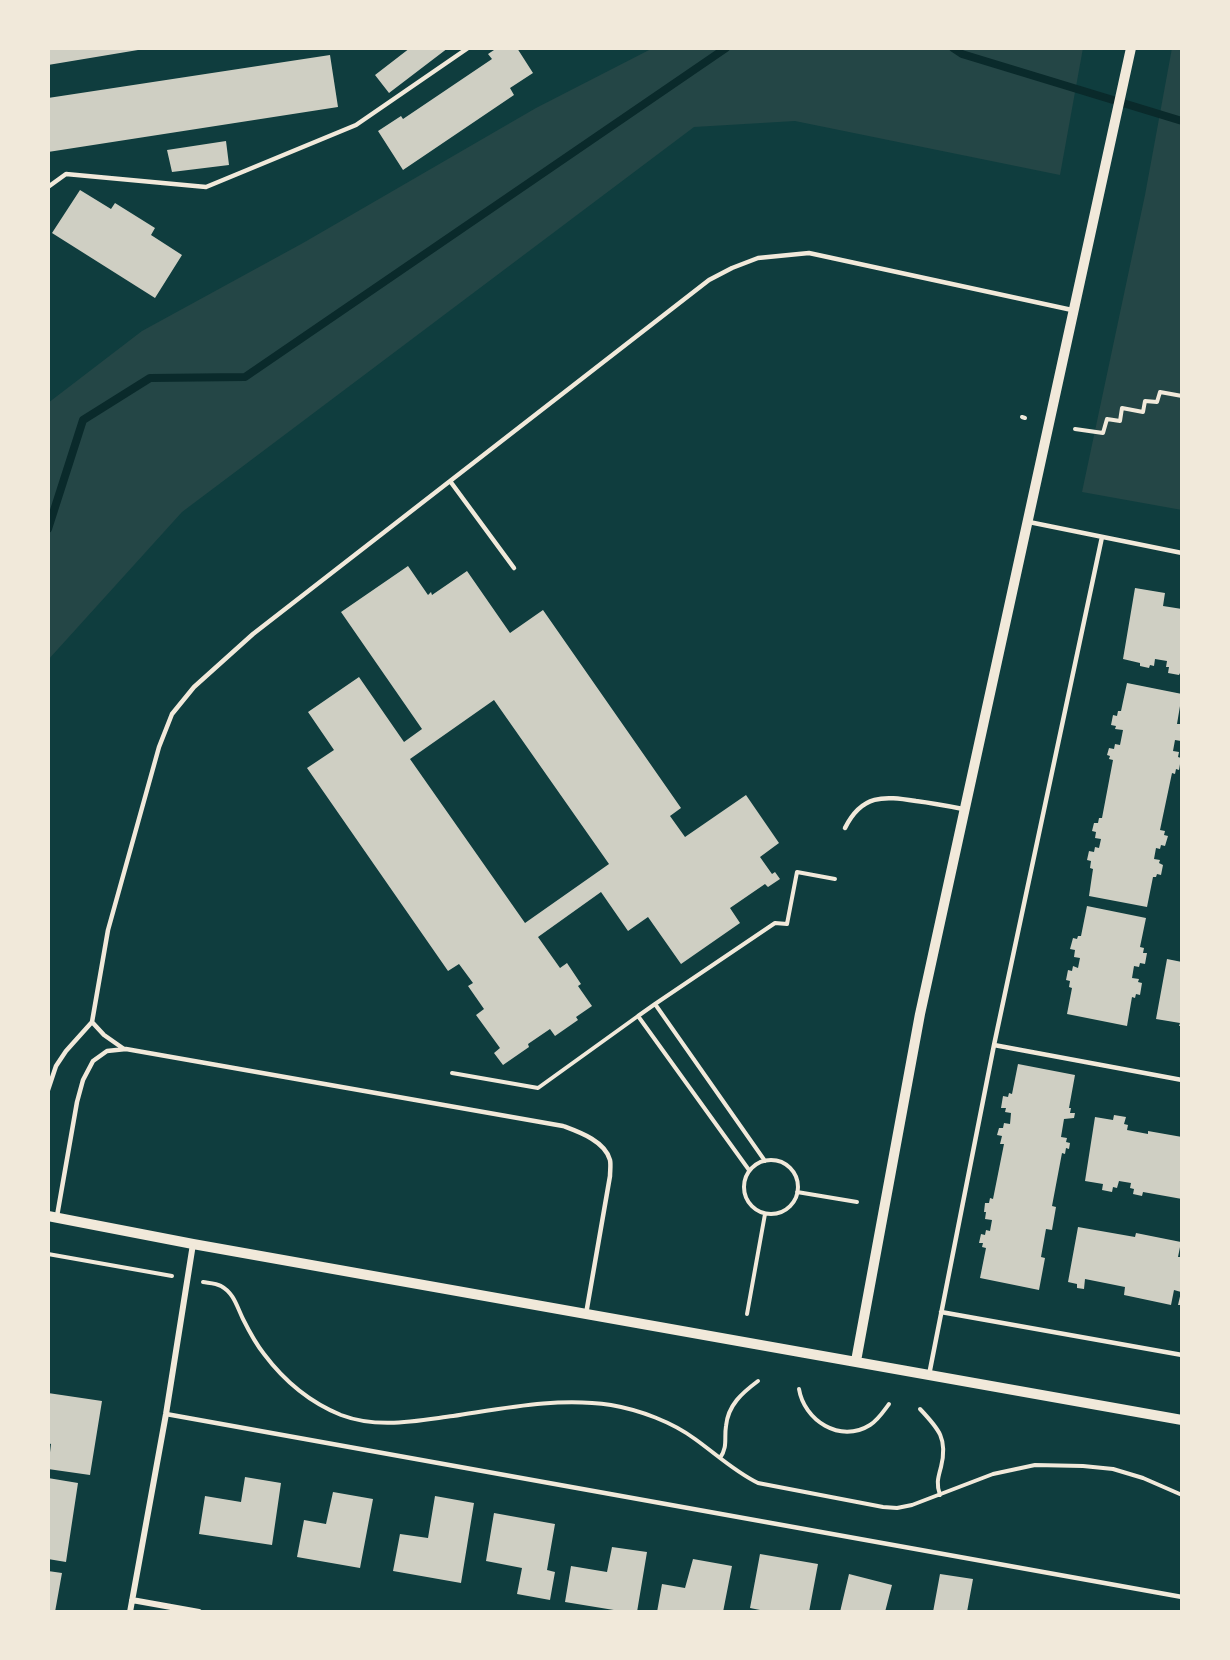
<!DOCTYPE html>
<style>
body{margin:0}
#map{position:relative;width:1230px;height:1660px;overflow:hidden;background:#0f3d3e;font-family:"Asap Condensed",sans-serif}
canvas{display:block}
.frame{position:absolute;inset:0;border:50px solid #f1e9da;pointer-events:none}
</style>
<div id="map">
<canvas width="1230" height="1660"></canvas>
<div class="frame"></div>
</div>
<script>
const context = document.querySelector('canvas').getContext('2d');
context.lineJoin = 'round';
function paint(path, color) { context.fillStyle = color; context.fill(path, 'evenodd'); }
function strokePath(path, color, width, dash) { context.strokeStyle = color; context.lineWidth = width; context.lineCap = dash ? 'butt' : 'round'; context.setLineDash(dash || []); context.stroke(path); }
const green = new Path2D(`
 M653,48H1083L1060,175L795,121L694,127L182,512L48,660V403L142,331L303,243L536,108Z
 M1172,48H1182V510L1082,492L1145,195Z`);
const stream = new Path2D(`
 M953,48L962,54L1182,121
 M48,529L83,420L150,378L245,377L726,48`);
const building = new Path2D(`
 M48,48H144V49L48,65Z
 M410,48H448L389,93L375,75Z
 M497,48H517L533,73L510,88L514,95L403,170L378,131L401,116L403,119L492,59L488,54Z
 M330,55L338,107L48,152V98Z
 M226,141L229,165L172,172L167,150Z
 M80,190L111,209L115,203L155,228L151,235L182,255L155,298L52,233Z
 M408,566L428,595L431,592L432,595L467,571L510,633L543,610L681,808L670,816L685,837L746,795L779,843L760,857L772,874L775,872L780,879L768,887L765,884L730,908L740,923L681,964L648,917L628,931L601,892L538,937L560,968L567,963L581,984L578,986L592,1006L576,1017L578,1020L555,1036L550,1029L528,1044L529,1047L503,1065L494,1053L500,1048L476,1015L484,1009L468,986L473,983L459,964L448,971L307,768L334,750L308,712L359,677L404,742L422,729L341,612ZM494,700L609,864L525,923L410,759Z
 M1135,588L1165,593L1163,606L1182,609V669L1179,675L1168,673L1169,667H1166L1167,661L1155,659L1154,666L1150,665L1149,668L1140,666V663L1123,659Z
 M1127,683L1182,694L1177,724H1182V736L1181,741L1175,740L1173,751L1179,752L1178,757L1181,758L1179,770L1176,769L1175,774L1172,773L1160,830L1165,831L1164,835L1168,836L1165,846L1161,845L1160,849L1156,848L1154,859L1160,860L1159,863L1163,865L1161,875L1157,874L1156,877H1153L1147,907L1089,896L1093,869L1090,868L1091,861L1087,860L1089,851L1094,852L1095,847L1099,848L1101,839L1095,838L1096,832L1092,831L1094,823H1098L1099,818H1102L1113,760L1109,759L1110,756L1107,755L1109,748L1114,749L1115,744L1120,745L1123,730L1115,729L1116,726L1111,725L1113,715L1117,716L1118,711H1121Z
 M1087,906L1146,918L1140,947L1144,948L1143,953H1147L1145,964L1140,963L1139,967L1134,966L1132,978L1139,979L1138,982L1142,983L1140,995L1136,994L1135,998L1132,997L1127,1026L1067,1014L1072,988L1069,987L1070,981L1066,980L1068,970L1072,971L1073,966L1078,968L1080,958L1074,957L1075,950L1070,949L1073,938L1077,939L1078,936H1081Z
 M1167,959L1182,962V1026H1179L1180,1023L1156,1019Z
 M1018,1064L1075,1075L1069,1108H1071L1070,1113H1075L1074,1118L1064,1119L1061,1137L1067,1138L1066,1142L1070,1143L1069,1149L1066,1148L1065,1154L1062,1153L1052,1206L1056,1207L1052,1230L1046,1229L1041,1257L1045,1258L1039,1290L980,1278L986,1248L982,1247L983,1243H979L981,1234L985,1235L986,1230L990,1231L992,1220L985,1219L986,1212H984L985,1203H989L990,1198L993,1199L1004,1144H1000L1002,1136L997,1135L999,1128H1003L1004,1123L1010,1124L1011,1113L1005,1112L1006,1108H1001L1003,1096L1008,1097L1009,1093L1012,1094Z
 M1114,1115L1126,1117L1124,1124L1128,1125L1127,1130L1148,1134V1131L1182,1137V1199L1143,1192L1142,1196L1133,1194L1134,1189L1130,1188L1131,1183L1119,1181L1117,1188L1113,1187L1112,1192L1102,1190L1103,1184L1085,1181L1095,1117L1113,1120Z
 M1078,1227L1135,1237L1136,1233L1181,1242L1178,1257H1182V1305H1178L1181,1292L1174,1290L1171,1305L1124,1295L1125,1287L1085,1279L1084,1289L1077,1288V1284L1068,1282Z
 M48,1393L102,1401L90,1475L48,1469L51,1444L48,1443Z
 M245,1477L281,1483L272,1545L199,1534L205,1496L241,1502Z
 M48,1478L78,1483L66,1562L48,1559Z
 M333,1492L373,1499L360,1568L297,1557L304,1520L326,1524Z
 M435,1496L474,1503L461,1583L393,1571L400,1534L428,1538Z
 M494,1513L555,1524L547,1570L555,1572L550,1600L517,1594L522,1568L486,1561Z
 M612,1547L647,1552L637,1612H626L565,1602L571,1566L607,1572Z
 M760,1554L818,1564L809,1612H770L750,1608Z
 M693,1559L732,1566L723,1612H657L662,1584L685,1588Z
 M48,1571L62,1573L55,1612H48Z
 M849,1574L892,1585L885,1612H840Z
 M940,1574L973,1579L967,1612H933Z`);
const path = new Path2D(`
 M1022,417L1025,418
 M1075,429L1103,433L1107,419L1120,421L1122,408L1143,412L1145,401L1157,402L1160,392L1182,396
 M638,1016L655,1004
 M452,1073L538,1088L638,1016L749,1170
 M744 1187a27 27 0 1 1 54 0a27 27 0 1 1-54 0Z
 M765,1161L655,1004L775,923L787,924L797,872L835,879
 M797,1192L857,1202
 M48,1254L172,1276
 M203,1282C209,1283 216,1283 221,1286C234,1293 237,1307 243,1319C249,1331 256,1344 264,1354C285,1382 309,1402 341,1415C378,1429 415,1421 453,1416C506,1408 558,1397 611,1405C640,1410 672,1422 695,1439C716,1454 735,1472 758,1483L883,1507L897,1508L912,1505L993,1474L1035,1465L1083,1466L1113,1469L1143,1478L1182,1495
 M747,1314L765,1214
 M799,1389C804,1420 840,1444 870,1425C878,1420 883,1412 889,1404
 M920,1409C939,1429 948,1439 941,1467C938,1478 936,1484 940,1495
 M720,1458C728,1447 724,1438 726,1426C728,1405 742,1393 758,1381`);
const service = new Path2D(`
 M48,187L66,174L206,187L356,125L468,48
 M450,481L514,568
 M1029,522L1182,553
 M845,828C862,794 883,796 916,801C932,803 948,806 963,809
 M92,1022L104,1035L124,1049
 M994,1045L1182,1080
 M48,1090L56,1066L66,1051L92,1022L108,930L159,747L172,714L194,687L253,634L709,280L732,268L758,258L809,253L1072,310
 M57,1216L77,1102L83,1080L93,1061L107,1051L126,1049L563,1126C579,1132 605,1141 610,1160C611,1165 610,1171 610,1176L586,1314
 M941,1312L1182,1355
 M929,1375L994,1045L1102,537
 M166,1414L1182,1597`);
const minor = new Path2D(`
 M132,1600L199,1612
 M130,1612L166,1414L193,1244`);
const tertiary = new Path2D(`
 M48,1216L193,1244L1182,1420
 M856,1361L920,1014L1131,48`);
paint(green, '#244646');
strokePath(stream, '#0a2a2b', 8);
paint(building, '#cfcfc3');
strokePath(path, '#f1e9da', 4);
strokePath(service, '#f1e9da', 4.5);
strokePath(minor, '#f1e9da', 6);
strokePath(tertiary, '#f1e9da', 10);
</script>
